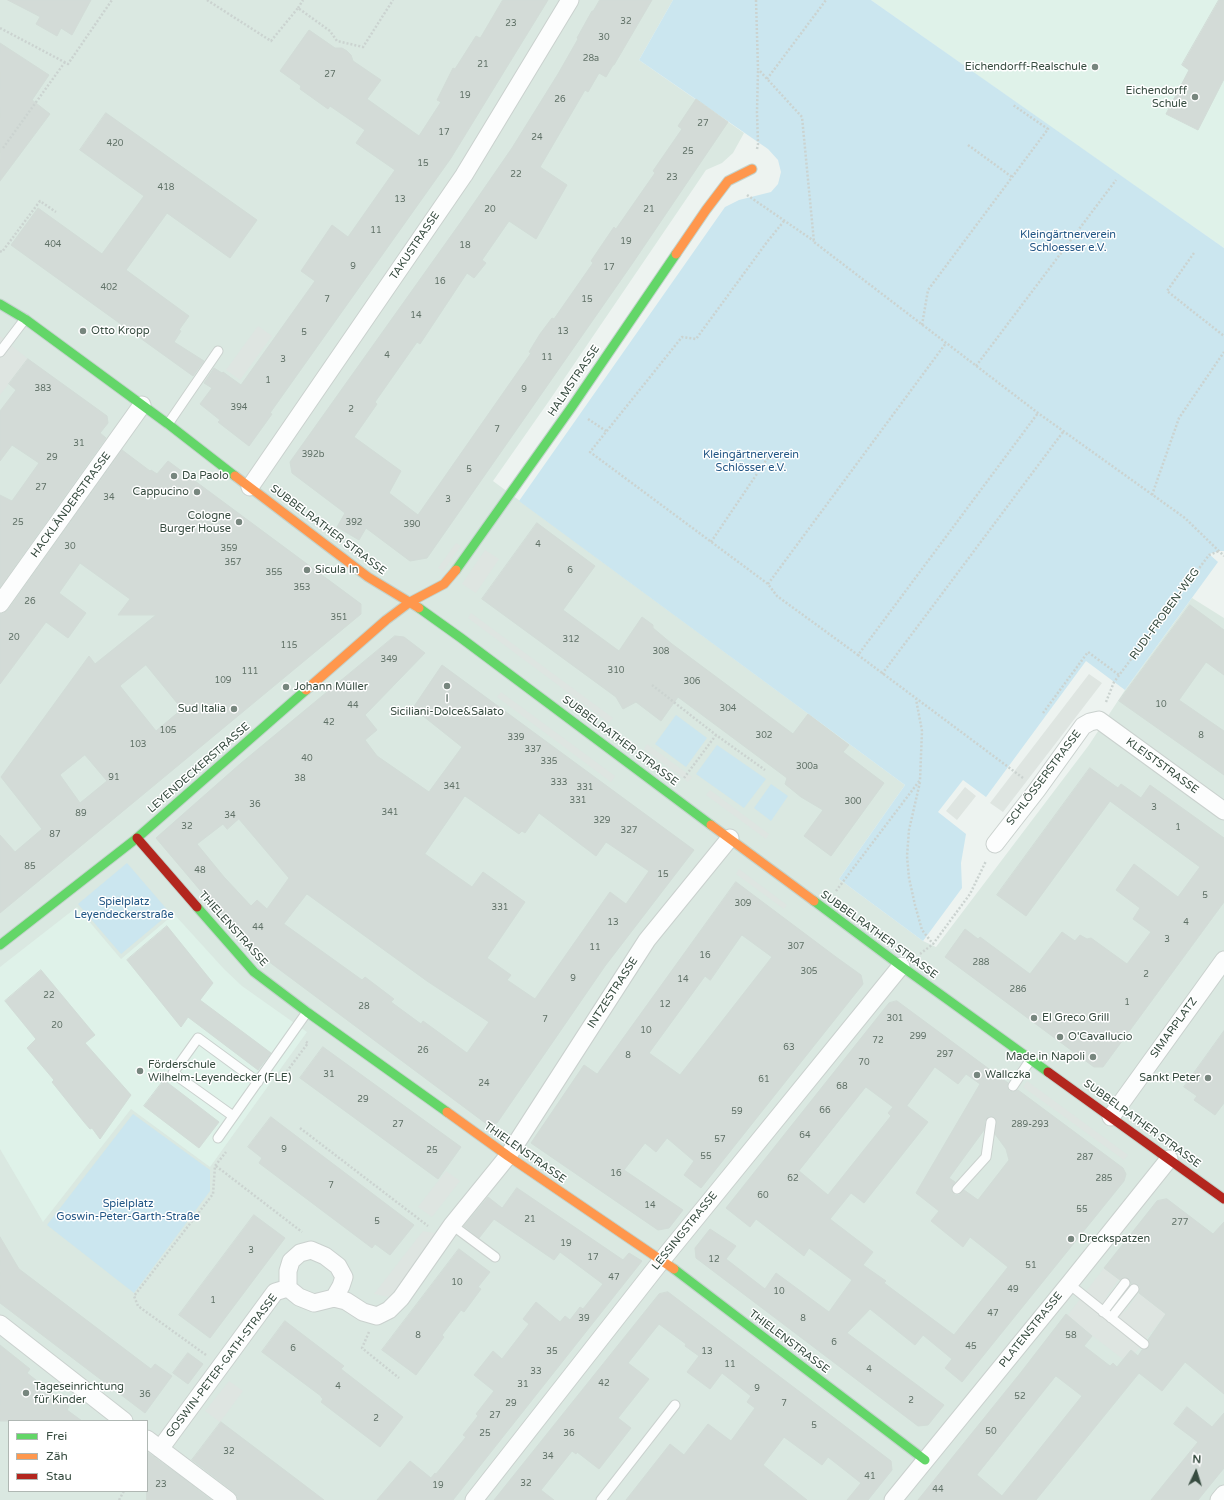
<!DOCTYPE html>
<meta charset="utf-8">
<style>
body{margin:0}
#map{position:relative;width:1224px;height:1500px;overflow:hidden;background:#edf3f0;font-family:"Varela Round",sans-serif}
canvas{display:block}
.legend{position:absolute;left:8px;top:1420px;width:140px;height:72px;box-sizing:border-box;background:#fff;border:1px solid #afb7b3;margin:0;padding:5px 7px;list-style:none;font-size:12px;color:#374c40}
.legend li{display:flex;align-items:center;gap:8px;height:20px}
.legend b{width:20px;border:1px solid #afb7b3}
.north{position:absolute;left:1176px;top:1452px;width:40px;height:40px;-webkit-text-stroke:3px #fff;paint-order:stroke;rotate:4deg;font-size:11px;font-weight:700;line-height:16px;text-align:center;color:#374c40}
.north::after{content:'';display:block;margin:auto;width:14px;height:18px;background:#374c40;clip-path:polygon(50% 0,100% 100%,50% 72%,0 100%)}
</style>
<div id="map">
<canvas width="1224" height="1500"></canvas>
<ul class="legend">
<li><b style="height:5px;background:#63d668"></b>Frei</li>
<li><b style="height:5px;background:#ff974d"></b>Zäh</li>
<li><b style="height:5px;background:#b3261e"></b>Stau</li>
</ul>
<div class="north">N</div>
</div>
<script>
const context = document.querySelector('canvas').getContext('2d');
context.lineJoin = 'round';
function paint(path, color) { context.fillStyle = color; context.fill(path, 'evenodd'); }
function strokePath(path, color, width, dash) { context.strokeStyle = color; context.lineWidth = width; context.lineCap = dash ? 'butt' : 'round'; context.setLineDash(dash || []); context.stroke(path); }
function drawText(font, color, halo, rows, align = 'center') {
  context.font = font + ' "Varela Round",sans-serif'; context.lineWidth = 3; context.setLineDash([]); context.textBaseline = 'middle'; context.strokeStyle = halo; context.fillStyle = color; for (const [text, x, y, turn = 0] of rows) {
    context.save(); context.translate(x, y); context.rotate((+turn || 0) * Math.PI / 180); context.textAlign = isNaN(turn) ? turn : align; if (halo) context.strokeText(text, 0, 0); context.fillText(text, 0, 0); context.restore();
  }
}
const residential = new Path2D(`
 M0,0H673L639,60L744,133L733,153L722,163L706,170L549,401L493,481L905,785L839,879L923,941L936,947L1089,745L1125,690L1192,598L1224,618V1500H0ZM9,1421H147V1491H9Z`);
const education = new Path2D(`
 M871,0H1224V248L1062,135Z
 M77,907L121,959L174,914L224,969L242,986L307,1032L210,1167L131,1109L43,1222L0,1149V967Z`);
const green = new Path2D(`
 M673,0H871L1224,248V551H1219L1209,554L1218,562L1125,690L1086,661L986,797L963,780L938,812L966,834L961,863L962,888L923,941L839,879L905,785L519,501L725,207L739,200L771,192L778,184L781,172L778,160L768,149L639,60Z
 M676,715L707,738L686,767L655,744Z
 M717,745L766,779L744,808L696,774Z
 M771,784L788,796L771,821L754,808Z
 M127,863L170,913L121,954L78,904Z
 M133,1114L210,1170V1191L134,1293L47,1225Z`);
const parking = new Path2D(`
 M258,326L272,336L240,380L226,370Z
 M0,336L28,359L0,395Z
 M456,543L461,546L443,571L438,568Z
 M485,550L499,559L476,593L462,584Z
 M471,613L613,718L609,723L468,618Z
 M1089,674L1102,683L1003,812L990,803Z
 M501,692L615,776L611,782L497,697Z
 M647,744L692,777L688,782L644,749Z
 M965,787L976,796L957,820L946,811Z
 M710,790L769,834L766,839L706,795Z
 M739,869L787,905L784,909L736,874Z
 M1027,1081L1128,1155L1124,1160L1023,1087Z
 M446,1171L460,1181L432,1217L418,1207Z
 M423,1231L440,1234L390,1297L374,1294Z
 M1104,1268L1119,1279L1106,1297L1125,1312L1139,1293L1166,1314L1135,1353L1131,1350L1124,1360L1067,1316Z
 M229,1381L243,1391L220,1422L205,1411Z`);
const building = new Path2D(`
 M8,0H91L72,35L61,28L57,36L36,24L40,17Z
 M503,0H548L451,158L270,413L272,414L249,446L218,422L220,420L200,404L212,388L204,383L214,368L222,373L223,372L241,385L315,281L301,271L332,225L348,237L395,170L356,143L365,130L330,106L328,109L300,89L301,86L280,71L309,30L335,48H342L347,51L351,55L353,61L381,80L367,99L419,136L441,102L437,100L453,68L455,69L476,36L480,38Z
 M600,0H652L614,65H613L606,77L599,73L588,92L585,90L540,167L567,185L536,239L509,221L482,260L486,263L474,278L467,273L420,344L417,342L375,402L377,404L354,437L401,471L389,493L418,515L531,353L529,352L540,334L552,318L554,319L593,263L591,261L614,227L616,229L655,173L653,171L682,129L678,126L696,99L728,122L632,264L427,558L410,561L366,528L359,540L337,527L345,513L292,473L290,462L463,219L512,148L558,74L578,39L577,38L592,11H593Z
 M1219,0H1224V79L1198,130L1166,114L1189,70L1182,65Z
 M0,43L49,75L32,100L50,114L0,181Z
 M106,113L257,220L230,258L167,213L126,270L189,316L179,330L181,331L174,342L204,361L193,376L11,245L38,208L102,254L144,196L80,150Z
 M28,359L107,416L108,423L100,433L106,438L0,587V495L12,501L39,463L12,445L0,461V411L16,390L9,384Z
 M122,450L150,471L151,470L157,474L168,461L361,604V614L0,913V835L15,852L42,829L1,777L89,656L95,664L156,615H118L130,599L80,563L59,593L86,613L68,638L46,622L0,684V614L4,613L8,610ZM146,665L182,709L156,731L120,686ZM85,755L107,781L80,803L60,775Z
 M537,523L595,566L563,610L619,651L642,617L653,625V628L672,644L793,734L808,714L849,745L843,752L884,783L831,856L804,836L823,810L801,797L785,784L787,778L678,697L661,721L636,702L623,709L616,697L482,599Z
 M1190,605L1224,630V675L1206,662L1179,700L1224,731V775L1119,701Z
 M395,636L404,637L425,653L365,715L377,730L365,740L377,756L429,792L462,747L413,708L442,665L694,850L605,966L497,1123L488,1125L260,955L233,929L156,838L240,764ZM465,796L519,834L522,831L525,833L539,813L596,856L606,842L649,871L626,904L610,892L535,999L507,980L511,975L487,958L525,902L483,872L472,887L425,854ZM239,819L289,878L267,909L257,900L251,906L224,877L197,844L223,824L227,829ZM307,894L427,981L489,1022L467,1053L423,1021L421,1024L391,1002L394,999L365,977L362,980L284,924Z
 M1090,768L1118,788L1121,784L1141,798L1150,785L1224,838V902L1103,1067H1094L945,957L965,929L978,939L980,937L1030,974L1062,932L1075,941L1080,935L1087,939L1091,938L1127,964L1151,932L1133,919L1140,908L1116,890L1134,864L1178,897L1200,867L1110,801L1026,916L997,895Z
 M736,882L836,957L861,975L863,984L701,1188L684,1175L694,1161L667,1138L656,1152L645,1143L624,1170L683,1210L669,1228L658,1230L531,1143L584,1065L597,1074ZM742,935L772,957L680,1075L649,1053L705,976L710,980Z
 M167,926L213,983L200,1000L271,1053L258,1070L188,1017L181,1027L127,960Z
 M41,970L95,1035L85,1043L131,1095L100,1139L92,1128L90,1129L84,1122L52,1082L54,1080L27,1048L36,1039L5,1001Z
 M897,1001L1008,1083L1007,1086L1009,1091L1013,1092L1018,1090L1123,1168L1126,1174L1124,1181L962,1382L945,1368L952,1359L923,1335L915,1345L870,1309L847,1333L944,1405L928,1425L918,1426L696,1258L695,1248L710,1229L736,1246L726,1259L765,1289L776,1273L829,1312L852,1280L809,1248L804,1256L756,1219L750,1227L726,1208L889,1003ZM935,1067L958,1084L966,1074L980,1084L916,1193L939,1211L931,1221L963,1247L970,1237L1008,1267L954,1335L884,1283L886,1281L863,1265L873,1252L830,1219L851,1193L864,1203L928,1122L907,1106ZM866,1087L893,1107L888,1113L891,1116L828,1195L799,1171ZM989,1116L994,1117L996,1119L995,1134L1006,1149L1009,1160L978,1200L964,1190L959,1195H955L953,1193L951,1188L955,1182L949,1178L984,1130L985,1121Z
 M1224,1031V1103L1215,1115L1194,1100L1197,1096L1184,1087Z
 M323,1047L461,1147L438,1179L300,1078Z
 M164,1080L219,1122L199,1148L144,1106Z
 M271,1117L414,1225L390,1255L375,1244L372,1248L259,1163L262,1158L248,1147Z
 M517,1188L623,1260L629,1253L642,1261L453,1500H377L410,1461L431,1478L435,1473L436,1474L466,1437L463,1435L478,1416L476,1414L494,1391L474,1375L493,1351L502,1359L529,1324L523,1319L536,1302L560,1322L565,1316L570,1320L580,1307L583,1309L603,1284L560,1252L554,1260L494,1219L479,1238L464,1226L488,1197L502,1208Z
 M1167,1199L1213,1234L1224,1222V1394L1185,1362L1162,1391L1139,1373L1036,1500H918L1022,1371L1066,1314L1092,1336L1084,1346L1110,1366L1113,1363L1117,1367L1131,1350L1138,1356L1142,1350L1148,1348L1150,1345L1148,1340L1166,1314L1139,1293L1140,1287L1137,1284H1131L1130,1280L1126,1277L1120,1280L1104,1268L1157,1201ZM1056,1376L1082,1396L1002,1496L977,1475Z
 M254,1215L285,1238L210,1338L179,1315Z
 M0,1237L19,1269L151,1369L155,1364L172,1376L145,1413L0,1303Z
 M459,1249L490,1272L478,1287L481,1289L464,1312L461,1310L442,1335L444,1337L416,1375L382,1350Z
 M668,1292L891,1461L892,1470L868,1500H847L861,1483L828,1457L822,1465L784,1437L763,1465L807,1500H626L670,1444L684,1455L708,1424L731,1441L755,1408L747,1402L751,1396L722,1373L710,1389L687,1372L699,1356L685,1346L686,1344L659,1324L628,1363L649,1379L618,1418L631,1428L599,1469L577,1452L576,1454L572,1451L541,1490L554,1500H494L659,1294Z
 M285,1321L344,1366L341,1369L403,1417L380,1447L321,1402L323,1399L321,1397V1396L262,1352Z
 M0,1345L30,1369L27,1373L69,1406L67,1410L82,1421H0Z
 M188,1353L203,1364L188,1384L173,1373Z
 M1187,1407L1212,1427L1224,1413V1468L1198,1500H1151L1198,1442L1174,1424Z
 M221,1422L299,1481L324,1500H238L237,1496L234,1492L192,1460Z
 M147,1452L180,1476L211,1500H147Z`);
const path = new Path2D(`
 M207,0L271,41L298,8L330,31L337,41L363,47L393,0
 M756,0L758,69L802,117L814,242L1038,413L1185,518L1224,556
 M298,8L303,0
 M0,28L68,64L112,0
 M767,79L826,0
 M968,145L1012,177
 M3,148L65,62
 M757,149L758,144L757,113L758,69
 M747,195L814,241
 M784,221L767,242L696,339L682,337L590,452L768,584L777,596L858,655
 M0,251L2,252L40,201L56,212
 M1194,253L1167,291L1224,336
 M922,325L928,290L1048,129L1013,105
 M976,366L1116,180
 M588,419L606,431
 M1152,495L1179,418L1224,352
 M711,542L769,456
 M768,584L946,343
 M882,674L1063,432
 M652,685L716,735L765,770
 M1106,702L1114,682L1209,555L1219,551
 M1043,713L1088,652L1119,675
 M684,778L716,735
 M1023,778L858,655L1038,413
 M920,782L909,830L907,856L909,878L915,905L922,930L933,944
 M836,891L920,780L922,731L916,699
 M920,954L933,944L970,894L986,861
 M282,1078L308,1043L305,1041
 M300,1128L428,1226
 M216,1166L302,1232
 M369,1332L362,1348L399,1378
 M206,1355L138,1306L134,1296L213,1194L215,1166L226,1152
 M119,1500L124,1491`);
const lane = new Path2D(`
 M0,352L25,319
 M168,424L218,351
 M1013,1086L1031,1059
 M233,1116L173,1073L198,1038L258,1082
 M218,1138L307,1012
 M957,1189L986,1157L991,1122
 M452,1225L495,1257
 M1069,1284L1144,1344
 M1103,1312L1125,1283
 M1111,1318L1134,1289
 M601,1500L675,1405`);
const street = new Path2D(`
 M250,487L464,175L570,0
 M0,604L142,405
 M995,844L1037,790L1083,726L1090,722L1099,720L1224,811
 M1111,1117L1224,960
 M288,1288V1271L291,1261L300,1253L311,1250L325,1256L338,1266L344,1277L341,1286L334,1298
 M0,1324L124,1421
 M147,1439L228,1500
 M160,1449L275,1292L288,1288L299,1297L314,1303L334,1298L346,1301L363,1312L377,1316L389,1310L401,1298L452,1225L508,1156L647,940L730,838
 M474,1500L662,1260L901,966
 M893,1500L1069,1284L1169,1159
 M1219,1500L1224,1494`);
const fast = new Path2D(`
 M0,304L25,319L168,424L235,476
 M456,570L571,408L676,254
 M419,608L461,638L711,825
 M814,901L901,966L1048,1072
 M197,907L254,972L307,1012L447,1112
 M0,945L137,838L306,690
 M674,1269L925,1460`);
const slow = new Path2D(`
 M676,254L706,210L728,181L752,169
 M235,476L368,577L419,608
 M306,690L386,620L410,602L444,584L456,570
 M711,825L814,901
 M447,1112L508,1156L674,1269`);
const jam = new Path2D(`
 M137,838L197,907
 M1048,1072L1224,1199`);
const markers = [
 [1095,67,4,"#77867e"],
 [1195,97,4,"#77867e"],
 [83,331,4,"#77867e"],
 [174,476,4,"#77867e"],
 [197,492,4,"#77867e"],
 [239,522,4,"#77867e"],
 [307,570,4,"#77867e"],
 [447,686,4,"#77867e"],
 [286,687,4,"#77867e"],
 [234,709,4,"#77867e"],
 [1034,1018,4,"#77867e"],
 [1060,1037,4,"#77867e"],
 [1093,1057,4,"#77867e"],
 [140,1071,4,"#77867e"],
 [977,1075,4,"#77867e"],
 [1208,1078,4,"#77867e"],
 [1071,1239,4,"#77867e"],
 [26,1393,4,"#77867e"]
];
const numberNames = [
 ["32",626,22],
 ["23",511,24],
 ["30",604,38],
 ["28a",591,59],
 ["21",483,65],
 ["27",330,75],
 ["19",465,96],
 ["26",560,100],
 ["27",703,124],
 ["17",444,133],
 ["24",537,138],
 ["420",115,144],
 ["25",688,152],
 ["15",423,164],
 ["22",516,175],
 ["23",672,178],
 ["418",166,188],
 ["13",400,200],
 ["20",490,210],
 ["21",649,210],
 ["11",376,231],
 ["19",626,242],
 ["404",53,245],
 ["18",465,246],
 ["9",353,267],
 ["17",609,268],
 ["16",440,282],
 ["402",109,288],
 ["7",327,300],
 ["15",587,300],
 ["14",416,316],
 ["13",563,332],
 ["5",304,333],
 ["4",387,356],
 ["11",547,358],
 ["3",283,360],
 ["1",268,381],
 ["383",43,389],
 ["9",524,390],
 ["394",239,408],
 ["2",351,410],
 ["7",497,430],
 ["31",79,444],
 ["392b",313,455],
 ["29",52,458],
 ["5",469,470],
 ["27",41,488],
 ["34",109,498],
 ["3",448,500],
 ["25",18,523],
 ["392",354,523],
 ["390",412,525],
 ["4",538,545],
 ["30",70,547],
 ["359",229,549],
 ["357",233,563],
 ["6",570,571],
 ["355",274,573],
 ["353",302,588],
 ["26",30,602],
 ["351",339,618],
 ["20",14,638],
 ["312",571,640],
 ["115",289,646],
 ["308",661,652],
 ["349",389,660],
 ["310",616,671],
 ["111",250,672],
 ["109",223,681],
 ["306",692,682],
 ["10",1161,705],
 ["44",353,706],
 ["304",728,709],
 ["42",329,723],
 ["105",168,731],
 ["302",764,736],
 ["8",1201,736],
 ["339",516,738],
 ["103",138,745],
 ["337",533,750],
 ["40",307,759],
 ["335",549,762],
 ["300a",807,767],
 ["91",114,778],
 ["38",300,779],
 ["333",559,783],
 ["341",452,787],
 ["331",585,788],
 ["331",578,801],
 ["300",853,802],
 ["36",255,805],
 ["3",1154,808],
 ["341",390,813],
 ["89",81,814],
 ["34",230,816],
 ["329",602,821],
 ["32",187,827],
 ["1",1178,828],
 ["327",629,831],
 ["87",55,835],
 ["85",30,867],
 ["48",200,871],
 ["15",663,875],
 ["5",1205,896],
 ["309",743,904],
 ["331",500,908],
 ["13",613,923],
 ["4",1186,923],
 ["44",258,928],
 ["3",1167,940],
 ["307",796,947],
 ["11",595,948],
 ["16",705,956],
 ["288",981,963],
 ["305",809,972],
 ["2",1146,975],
 ["9",573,979],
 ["14",683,980],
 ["286",1018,990],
 ["22",49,996],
 ["1",1127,1003],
 ["12",665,1005],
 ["28",364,1007],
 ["301",895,1019],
 ["7",545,1020],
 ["20",57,1026],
 ["10",646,1031],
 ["299",918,1037],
 ["72",878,1041],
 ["63",789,1048],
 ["26",423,1051],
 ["297",945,1055],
 ["8",628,1056],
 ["70",864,1063],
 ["31",329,1075],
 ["61",764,1080],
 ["24",484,1084],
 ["68",842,1087],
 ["29",363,1100],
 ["66",825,1111],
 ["59",737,1112],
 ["27",398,1125],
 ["289-293",1030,1125],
 ["64",805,1136],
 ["57",720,1140],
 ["9",284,1150],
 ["25",432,1151],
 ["55",706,1157],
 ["287",1085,1158],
 ["16",616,1174],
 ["62",793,1179],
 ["285",1104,1179],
 ["7",331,1186],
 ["60",763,1196],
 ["14",650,1206],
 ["55",1082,1210],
 ["21",530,1220],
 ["5",377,1222],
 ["277",1180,1223],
 ["19",566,1244],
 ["3",251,1251],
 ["17",593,1258],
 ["12",714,1260],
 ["51",1031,1266],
 ["47",614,1278],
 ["10",457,1283],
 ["49",1013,1290],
 ["10",779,1292],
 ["1",213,1301],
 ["47",993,1314],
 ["39",584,1319],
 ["8",803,1319],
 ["8",418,1336],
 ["58",1071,1336],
 ["6",834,1343],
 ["45",971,1347],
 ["6",293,1349],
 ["35",552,1352],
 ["13",707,1352],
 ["11",730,1365],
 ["4",869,1370],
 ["33",536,1372],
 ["42",604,1384],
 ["31",523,1385],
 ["4",338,1387],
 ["9",757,1389],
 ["36",145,1395],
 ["52",1020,1397],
 ["2",911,1401],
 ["29",511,1404],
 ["7",784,1404],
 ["27",495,1416],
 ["2",376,1419],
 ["5",814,1426],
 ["50",991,1432],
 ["25",485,1434],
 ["36",569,1434],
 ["32",229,1452],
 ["34",548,1457],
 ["41",870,1477],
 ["32",526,1484],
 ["23",161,1485],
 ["19",438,1486],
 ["44",938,1490]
];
const poiNames = [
 ["Eichendorff-Realschule",1087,67,"right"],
 ["Eichendorff",1187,91,"right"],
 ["Schule",1187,104,"right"],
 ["Otto Kropp",91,331],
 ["Da Paolo",182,476],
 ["Cappucino",189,492,"right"],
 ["Cologne",231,516,"right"],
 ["Burger House",231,529,"right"],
 ["Sicula In",315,570],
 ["Johann Müller",294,687],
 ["I",447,699,"center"],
 ["Siciliani-Dolce&Salato",447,712,"center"],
 ["Sud Italia",226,709,"right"],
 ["El Greco Grill",1042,1018],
 ["O'Cavallucio",1068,1037],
 ["Made in Napoli",1085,1057,"right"],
 ["Förderschule",148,1065],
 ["Wilhelm-Leyendecker (FLE)",148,1078],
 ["Wallczka",985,1075],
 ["Sankt Peter",1200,1078,"right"],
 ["Dreckspatzen",1079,1239],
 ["Tageseinrichtung",34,1387],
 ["für Kinder",34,1400]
];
const parkNames = [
 ["Kleingärtnerverein",1068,235],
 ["Schloesser e.V.",1068,248],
 ["Kleingärtnerverein",751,455],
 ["Schlösser e.V.",751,468],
 ["Spielplatz",124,902],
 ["Leyendeckerstraße",124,915],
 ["Spielplatz",128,1204],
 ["Goswin-Peter-Garth-Straße",128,1217]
];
const streetNames = [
 ["TAKUSTRASSE",415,246,-56],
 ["HALMSTRASSE",574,381,-56],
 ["HACKLÄNDERSTRASSE",71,505,-54],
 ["SUBBELRATHER STRASSE",328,530,37],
 ["RUDI-FROBEN-WEG",1165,614,-54],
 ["SUBBELRATHER STRASSE",620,741,37],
 ["KLEISTSTRASSE",1162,766,36],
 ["LEYENDECKERSTRASSE",199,768,-41],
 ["SCHLÖSSERSTRASSE",1044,778,-53],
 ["THIELENSTRASSE",233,929,48],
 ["SUBBELRATHER STRASSE",879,935,36],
 ["INTZESTRASSE",613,993,-57],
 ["SIMARPLATZ",1174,1028,-54],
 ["SUBBELRATHER STRASSE",1142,1124,36],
 ["THIELENSTRASSE",525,1153,35],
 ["LESSINGSTRASSE",685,1231,-51],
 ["PLATENSTRASSE",1031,1330,-51],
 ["THIELENSTRASSE",789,1342,37],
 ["GOSWIN-PETER-GATH-STRASSE",222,1366,-53]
];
paint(residential, '#dae8e1');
paint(education, '#dff2e9');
paint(green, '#cbe6ef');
paint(parking, '#dee5e1');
paint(building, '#d3dbd7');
strokePath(building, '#d2dcd7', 1);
strokePath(lane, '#cad1ce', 11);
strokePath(street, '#cad1ce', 19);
strokePath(fast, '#c3d3cc', 11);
strokePath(slow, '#c3d3cc', 11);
strokePath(jam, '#c3d3cc', 11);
strokePath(path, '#cbd3d0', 2.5, [2, 2]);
strokePath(lane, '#fcfdfd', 9);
strokePath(street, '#fcfdfd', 17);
strokePath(fast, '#63d668', 9);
strokePath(slow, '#ff974d', 9);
strokePath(jam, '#b3261e', 9);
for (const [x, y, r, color] of markers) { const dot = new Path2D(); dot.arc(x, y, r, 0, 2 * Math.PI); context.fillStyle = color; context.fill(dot); strokePath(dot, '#fff', 1.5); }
drawText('9px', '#607167', null, numberNames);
drawText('11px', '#374c40', '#fff', poiNames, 'left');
drawText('11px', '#225685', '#fff', parkNames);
drawText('11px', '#374c40', '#fff', streetNames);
</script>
